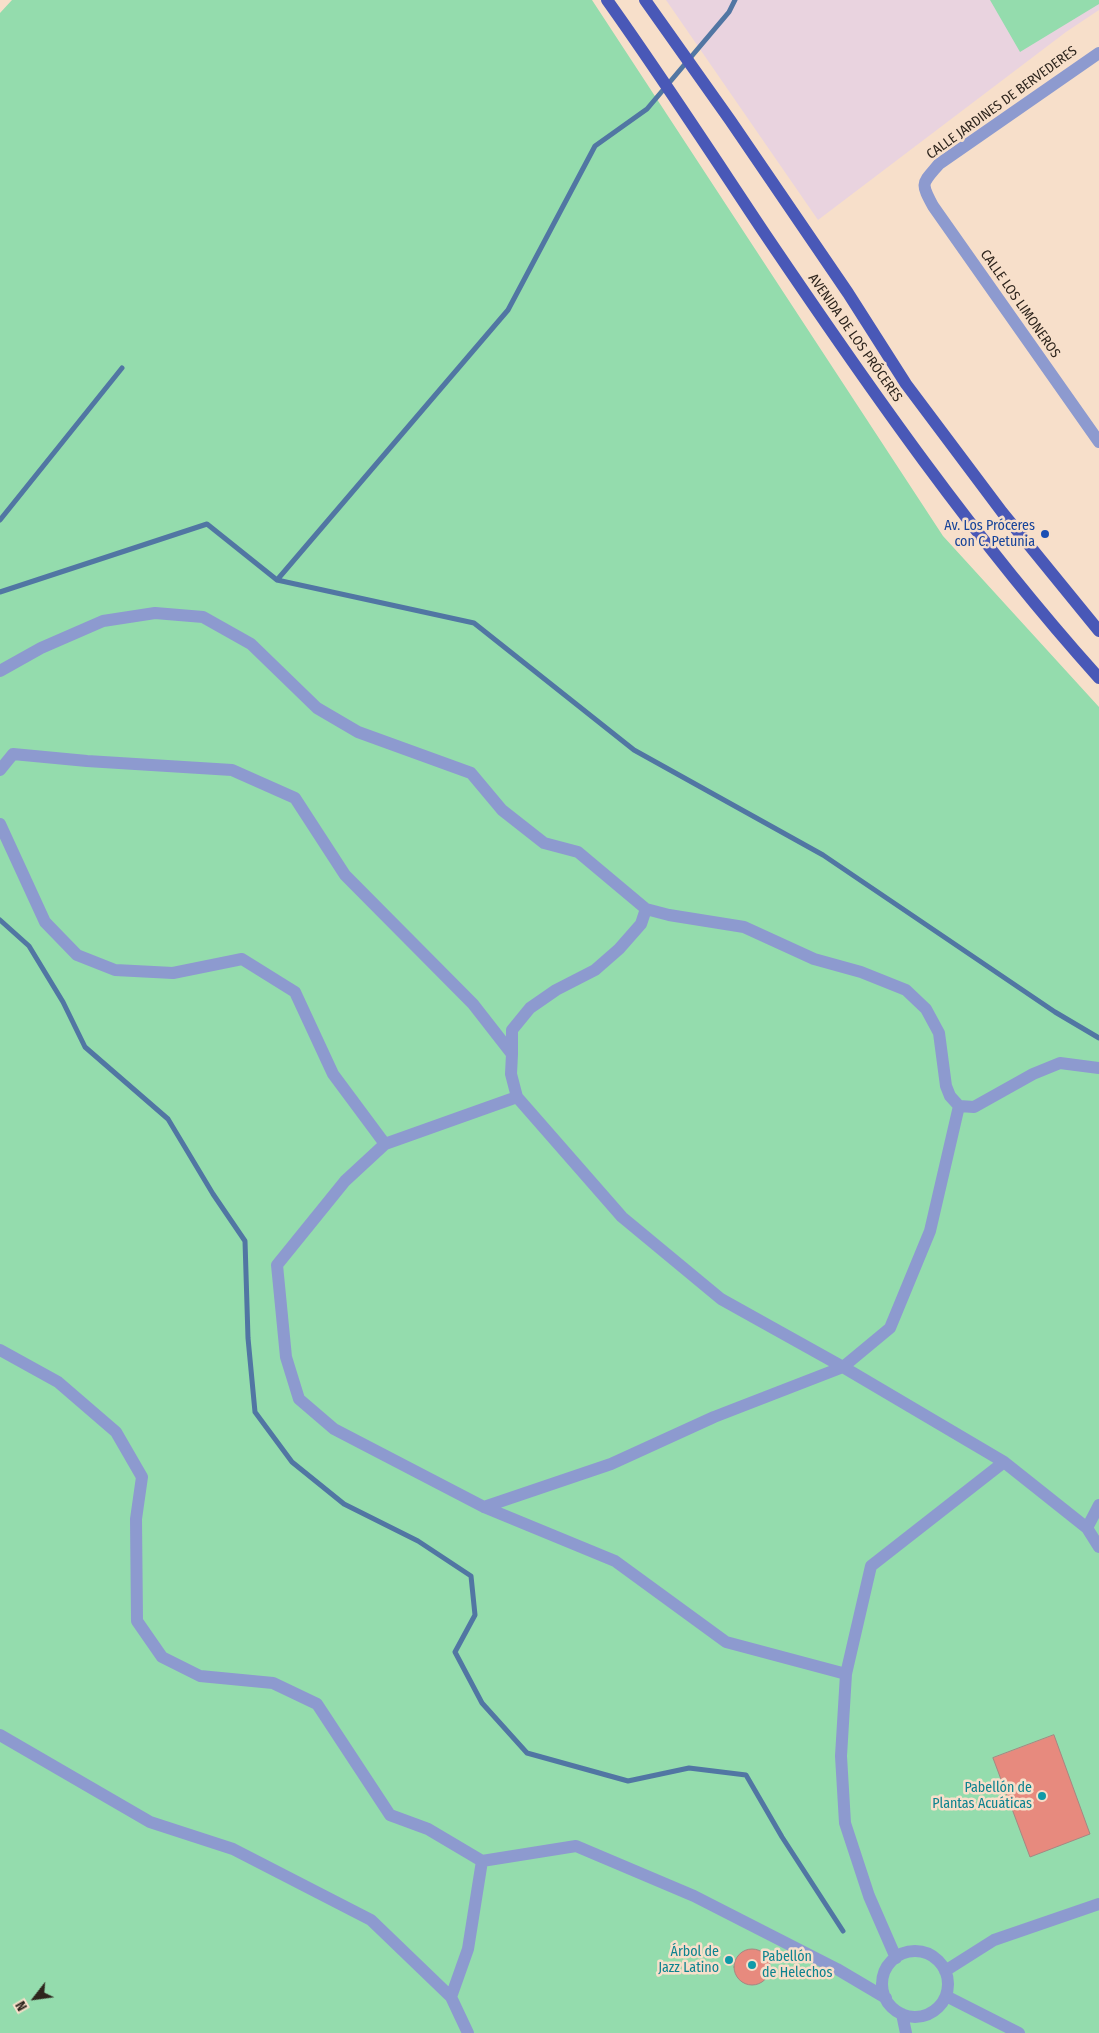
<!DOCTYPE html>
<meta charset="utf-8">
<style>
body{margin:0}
#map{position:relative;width:1099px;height:2033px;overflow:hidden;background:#f7dfca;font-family:"Fira Sans Condensed",sans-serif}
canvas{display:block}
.north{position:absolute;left:10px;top:1973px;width:50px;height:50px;-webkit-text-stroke:4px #f7dfca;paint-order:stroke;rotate:240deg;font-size:14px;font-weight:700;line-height:20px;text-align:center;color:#2e251d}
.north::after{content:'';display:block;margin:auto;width:18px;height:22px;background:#2e251d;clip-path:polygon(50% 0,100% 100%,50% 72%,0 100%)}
</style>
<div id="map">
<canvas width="1099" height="2033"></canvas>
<div class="north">N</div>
</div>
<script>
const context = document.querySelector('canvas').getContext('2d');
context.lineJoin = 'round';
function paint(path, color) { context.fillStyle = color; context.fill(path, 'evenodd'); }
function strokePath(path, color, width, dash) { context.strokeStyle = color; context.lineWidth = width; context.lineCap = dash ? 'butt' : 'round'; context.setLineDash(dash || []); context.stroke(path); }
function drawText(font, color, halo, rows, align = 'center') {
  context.font = font + ' "Fira Sans Condensed",sans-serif'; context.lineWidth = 5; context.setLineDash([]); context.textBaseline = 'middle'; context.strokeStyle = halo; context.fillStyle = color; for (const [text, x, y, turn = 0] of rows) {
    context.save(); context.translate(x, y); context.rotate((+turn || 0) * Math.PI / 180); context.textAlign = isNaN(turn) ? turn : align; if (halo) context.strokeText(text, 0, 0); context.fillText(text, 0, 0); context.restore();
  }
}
const education = new Path2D(`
 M666,0H1099V10L1066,32L818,220Z`);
const green = new Path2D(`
 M12,0H592L943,536L1099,707V2033H0V13Z
 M990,0H1099V4L1020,52Z`);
const stream = new Path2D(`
 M0,520L122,368
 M277,580L474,623L634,750L823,855L1055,1012L1099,1038
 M0,592L207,524L277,580L508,310L595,146L647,109L729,12L735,0
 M0,920L29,946L63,1002L85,1047L168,1119L213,1194L245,1241L248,1338L255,1412L292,1462L344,1504L418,1541L471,1576L475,1615L455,1652L482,1703L527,1753L628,1781L689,1768L746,1775L782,1837L843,1931`);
const building = new Path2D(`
 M1054,1735L1090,1834L1030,1857L993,1758Z
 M734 1967a18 18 0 1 1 36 0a18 18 0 1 1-36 0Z`);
const minor = new Path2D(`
 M1099,53L939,164C922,184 920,182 933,206L1099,442
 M0,671L41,648L103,621L155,613L203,617L251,644L317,708L358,732L471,773L502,810L544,843L578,852L646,909L669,915L744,927L814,959L861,972L906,990L926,1009L939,1033L946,1086L950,1096L959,1106L930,1231L890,1328L843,1367L1004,1462L1087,1528L1099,1547
 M0,770L13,754L87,761L232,770L295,798L345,875L473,1004L512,1054L511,1074L517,1097L622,1217L721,1299L843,1367
 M0,824L45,922L77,955L115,970L173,973L242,959L295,992L333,1074L385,1144L345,1181L277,1265L286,1357L299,1399L334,1429L484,1507L615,1561L726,1642L846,1674
 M512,1054V1030L530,1008L556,990L595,970L619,949L641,924L646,909
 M959,1106L974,1107L1033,1074L1060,1063L1099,1068
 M385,1144L517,1097
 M0,1350L58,1382L116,1432L142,1477L136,1519L137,1621L162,1657L200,1676L273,1683L317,1704L390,1815L428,1829L482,1861
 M484,1507L611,1464L714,1417L843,1367
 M1087,1528L1099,1505
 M0,1735L150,1822L233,1849L371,1920L451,1997L468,2033
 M882 1984a33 33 0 1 1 66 0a33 33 0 1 1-66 0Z
 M896,1958L869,1896L845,1823L841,1756L846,1674L871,1566L1004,1462
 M945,1971L994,1940L1099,1904
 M946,1996L1019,2033
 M451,1997L468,1949L482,1861L576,1846L694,1896L837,1969L886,1998
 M902,2014L906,2033`);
const major = new Path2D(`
 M607,0C662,77 713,156 765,234C869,388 975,540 1099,678
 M645,0L730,120L848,293L906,384L1002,512L1099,631`);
const markers = [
 [1045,534,5,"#1a4fb4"],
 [1042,1796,5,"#0f9aa8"],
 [729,1960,5,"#0f9aa8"],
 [752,1965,5,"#0f9aa8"]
];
const streetNames = [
 ["CALLE JARDINES DE BERVEDERES",1002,103,-36],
 ["CALLE LOS LIMONEROS",1020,304,55],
 ["AVENIDA DE LOS PRÓCERES",855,338,55]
];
const transitNames = [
 ["Av. Los Próceres",1035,526],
 ["con C. Petunia",1035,542]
];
const cultureNames = [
 ["Pabellón de",1032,1788],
 ["Plantas Acuáticas",1032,1804],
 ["Árbol de",719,1952],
 ["Jazz Latino",719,1968],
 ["Pabellón",762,1957,"left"],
 ["de Helechos",762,1973,"left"]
];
paint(education, '#e9d3df');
paint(green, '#94dcad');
strokePath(stream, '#5176a3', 5);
paint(building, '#e78a7e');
strokePath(building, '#a68782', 1);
strokePath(minor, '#8d9acf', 12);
strokePath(major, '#4958b7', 12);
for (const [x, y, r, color] of markers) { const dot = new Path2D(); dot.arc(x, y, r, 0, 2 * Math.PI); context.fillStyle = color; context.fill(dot); strokePath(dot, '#f7dfca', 2); }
drawText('14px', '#2e251d', '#f7dfca', streetNames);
drawText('14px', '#164399', '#f7dfca', transitNames, 'right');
drawText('14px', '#0d838f', '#f7dfca', cultureNames, 'right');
</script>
